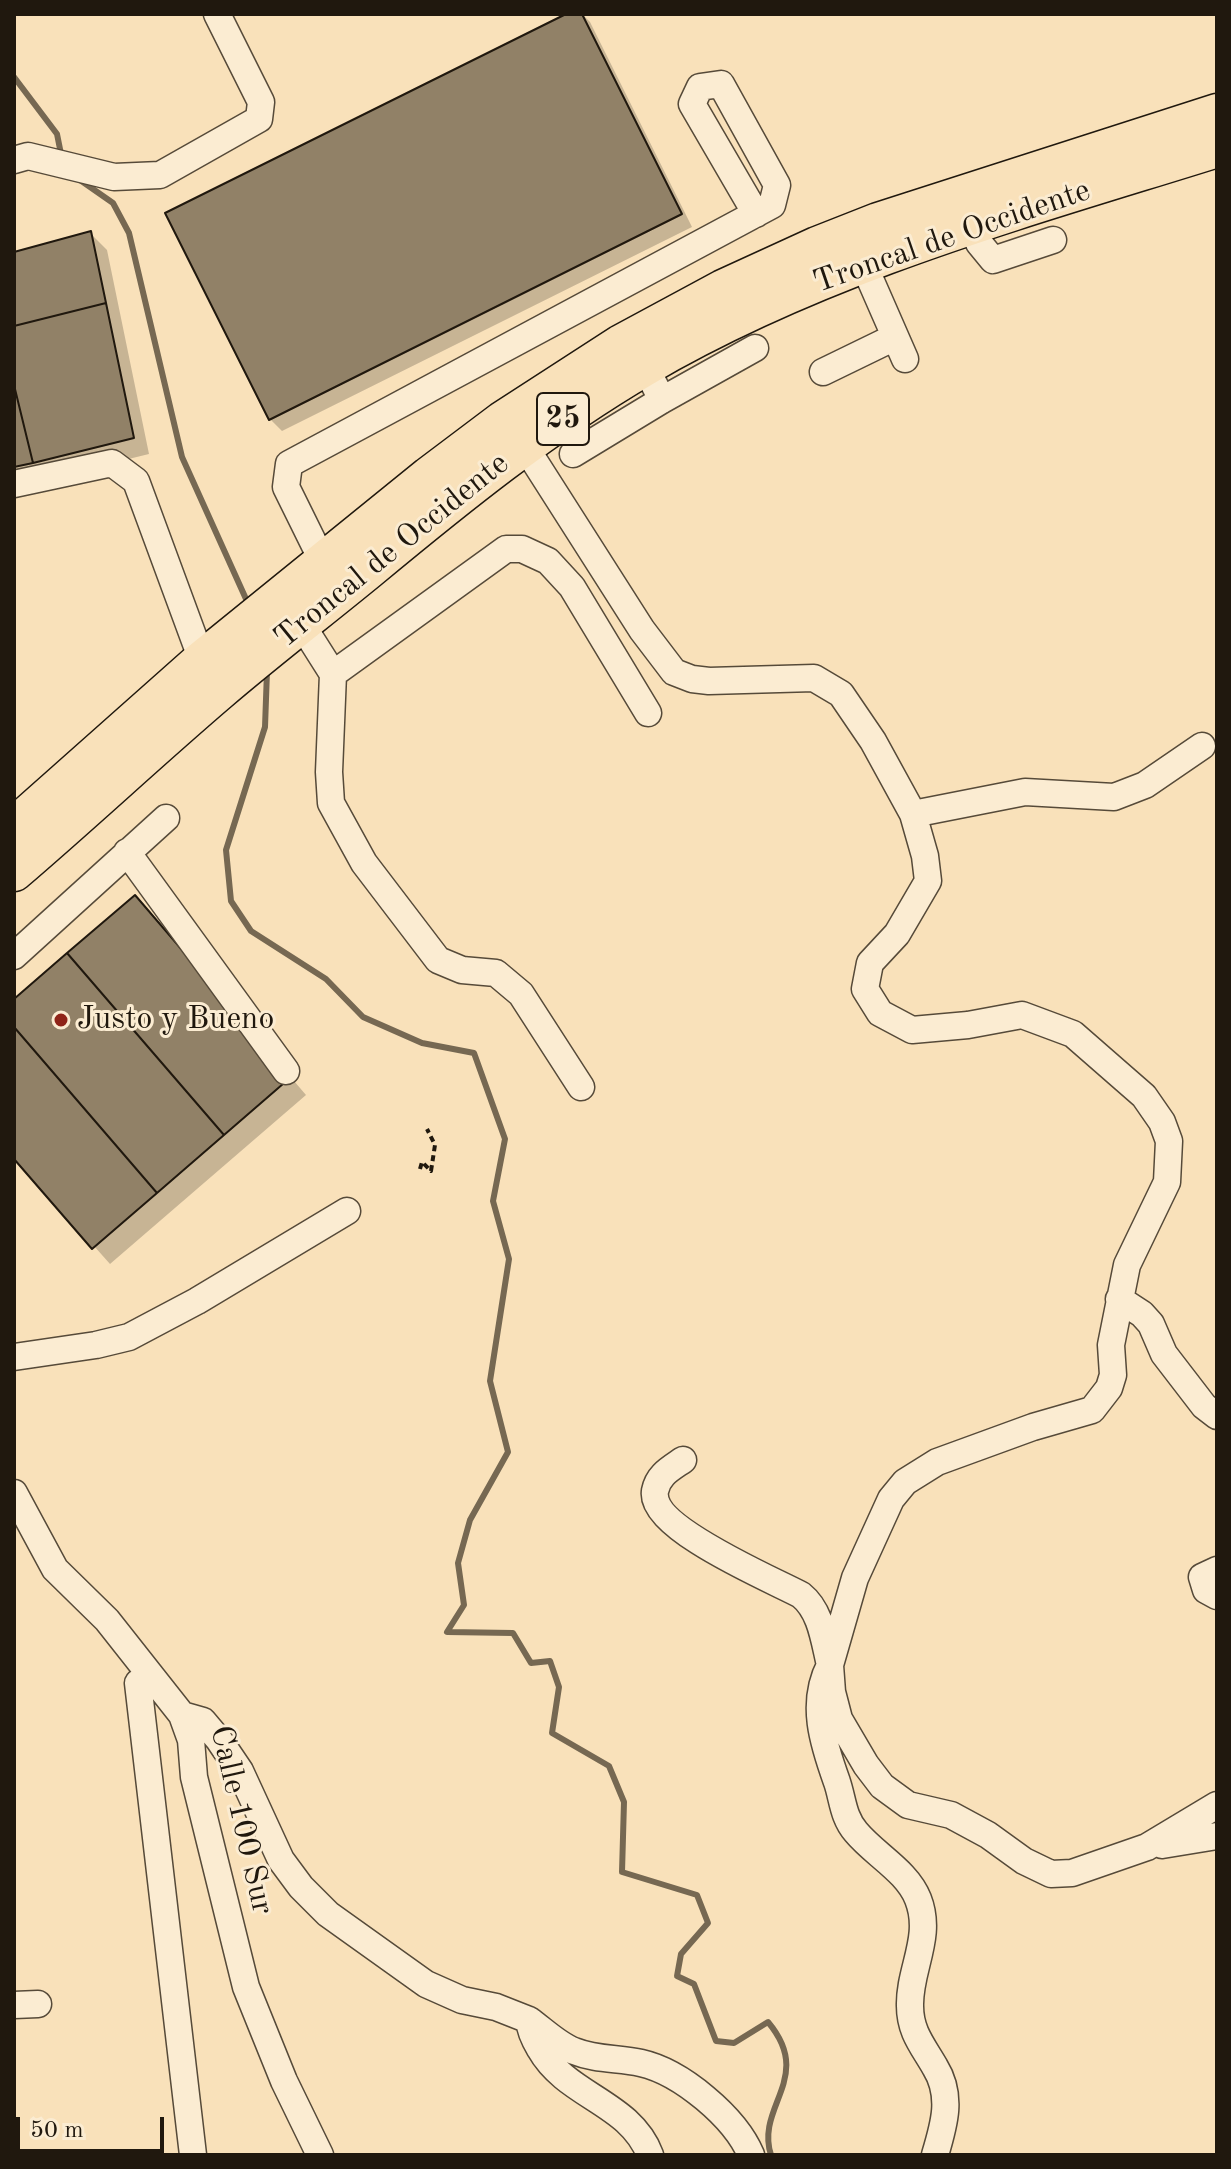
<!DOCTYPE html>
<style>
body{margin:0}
#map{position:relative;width:1231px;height:2169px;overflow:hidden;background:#f9e1ba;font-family:"Old Standard TT",serif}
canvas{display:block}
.frame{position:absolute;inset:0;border:16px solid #20180e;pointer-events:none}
.scale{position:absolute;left:16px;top:2117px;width:148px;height:36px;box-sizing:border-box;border:4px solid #20180e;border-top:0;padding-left:10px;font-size:24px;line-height:28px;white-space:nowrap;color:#20180e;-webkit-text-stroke:6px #fbecd2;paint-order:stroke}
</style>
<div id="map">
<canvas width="1231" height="2169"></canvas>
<div class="frame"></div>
<div class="scale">50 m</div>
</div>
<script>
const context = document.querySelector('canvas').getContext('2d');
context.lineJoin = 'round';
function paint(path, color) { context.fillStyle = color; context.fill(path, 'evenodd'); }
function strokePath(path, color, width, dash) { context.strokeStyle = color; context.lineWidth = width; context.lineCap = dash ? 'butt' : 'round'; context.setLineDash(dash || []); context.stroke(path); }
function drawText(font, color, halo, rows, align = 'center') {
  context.font = font + ' "Old Standard TT",serif'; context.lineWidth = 6; context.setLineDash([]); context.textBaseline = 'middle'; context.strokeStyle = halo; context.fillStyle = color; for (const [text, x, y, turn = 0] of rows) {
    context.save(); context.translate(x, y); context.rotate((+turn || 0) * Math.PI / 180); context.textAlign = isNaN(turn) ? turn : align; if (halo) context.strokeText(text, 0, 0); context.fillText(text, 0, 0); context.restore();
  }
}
const shadow = new Path2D(`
 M570,14H582L590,22L692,227L282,431L270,419Z
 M91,234L107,250L149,454L51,478L14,482V254Z
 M151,914L306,1095L110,1264L14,1156V1002Z`);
const stream = new Path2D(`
 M14,77L57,134L61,154
 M80,180L113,203L129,233L182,457L246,599
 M267,671L265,727L226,850L231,901L251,931L326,979L363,1017L422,1043L474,1053L505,1139L493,1201L509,1259L490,1381L508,1452L470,1520L458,1563L464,1605L447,1632L513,1633L531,1663L550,1661L559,1687L552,1733L609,1766L624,1802L622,1872L697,1895L708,1923L681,1954L677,1976L694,1984L716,2041L734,2043L768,2022C815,2078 755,2106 771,2155`);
const building = new Path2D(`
 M566,14H582L682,214L269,420L165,213Z
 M91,231L106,303L14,326V252Z
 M106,303L134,438L33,463L14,385V326Z
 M14,385L33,463L14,467Z
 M135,895L291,1077L224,1135L67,953Z
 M67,953L224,1135L157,1193L14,1027V999Z
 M14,1027L157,1193L92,1249L14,1159Z`);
const path = new Path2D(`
 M420,1169L422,1162L431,1171L435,1145L427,1129`);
const minor = new Path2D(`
 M14,160L28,156L114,177L160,175L259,119L261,102L217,14
 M972,225L979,243L993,260L1053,240
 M863,263L905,359
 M645,366L662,400L755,348
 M823,372L895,337
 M524,445L642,630L674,672L692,679L709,681L814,678L841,694L873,741L913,814L925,856L928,881L897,934L870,963L865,989L880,1013L912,1030L968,1025L1022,1015L1073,1034L1144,1096L1162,1122L1169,1141L1167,1182L1127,1265L1111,1345L1113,1375L1109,1388L1092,1410L1033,1427L937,1462L905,1482L891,1499L855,1578L830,1665L832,1692L839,1719L866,1765L882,1786L908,1805L951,1815L988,1835L1024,1861L1051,1874L1072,1873L1147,1847L1217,1805
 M573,454L662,400
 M14,484L112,463L136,481L202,660
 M323,562L286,487L289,464L772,205L777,185L721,84L700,87L692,104L756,214
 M302,625L333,674L329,772L331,803L364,863L438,960L462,970L496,973L521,994L581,1087
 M333,674L506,549H522L548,561L572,587L648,713
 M913,814L1025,792L1114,797L1145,785L1202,746
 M127,852L286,1071
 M14,956L166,818
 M1119,1299L1142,1314L1151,1324L1164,1354L1204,1406L1217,1416
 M14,1357L96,1345L129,1337L197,1301L347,1211
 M683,1460C670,1469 658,1475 655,1491C649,1528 771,1579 801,1595C821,1611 824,1640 830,1665C810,1703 823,1743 837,1782C843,1800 843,1817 856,1832C875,1855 907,1871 918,1899C933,1937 909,1969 910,2006C910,2032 923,2046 935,2067C953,2096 944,2125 935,2155
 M14,1493L55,1569L107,1620L182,1715L191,1740L194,1777L246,1987L284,2081L320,2155
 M1217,1570L1202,1577L1206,1590L1217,1596
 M138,1683L193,2155
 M182,1715L203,1721L219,1740L240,1771L281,1860L301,1887L328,1914L426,1984L462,2000L496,2007L529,2020C530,2031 534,2039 540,2049C567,2097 630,2102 650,2155
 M1162,1845L1217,1836
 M14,2005L38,2004
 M529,2020C543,2030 558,2045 574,2051C596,2060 619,2058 641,2063C681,2072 735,2117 751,2155`);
const highway = new Path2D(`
 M14,827L202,660L429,476L502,421L621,344L723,289L817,246L878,222L1217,113
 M14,872C83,813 149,751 218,692C267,650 318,611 368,570C456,497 545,425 644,367C822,263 1022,209 1217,148`);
const markers = [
 [61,1020,8,"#8f2418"]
];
const shields = [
 [563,419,52]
];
const shieldNames = [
 ["25",563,419]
];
const streetNames = [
 ["Troncal de Occidente",952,237,-19],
 ["Troncal de Occidente",392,551,-39],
 ["Calle 100 Sur",241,1820,77]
];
const poiNames = [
 ["Justo y Bueno",77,1020]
];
paint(shadow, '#0003');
strokePath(stream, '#766852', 6);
paint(building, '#918167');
strokePath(building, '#20180e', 2);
strokePath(minor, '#564a39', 29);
strokePath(highway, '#20180e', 41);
strokePath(path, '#20180e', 4, [6, 4]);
strokePath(minor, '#fbecd2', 26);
strokePath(highway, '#f9e1ba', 38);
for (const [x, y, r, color] of markers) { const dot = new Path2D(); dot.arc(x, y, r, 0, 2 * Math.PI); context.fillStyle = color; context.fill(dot); strokePath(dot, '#fbecd2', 3); }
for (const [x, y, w] of shields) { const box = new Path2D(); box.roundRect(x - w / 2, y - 26, w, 52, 6); context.fillStyle = '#fbecd2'; context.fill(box); strokePath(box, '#20180e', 2); }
drawText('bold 30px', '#20180e', null, shieldNames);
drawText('32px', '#20180e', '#fbecd2', streetNames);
drawText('32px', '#20180e', '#fbecd2', poiNames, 'left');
</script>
